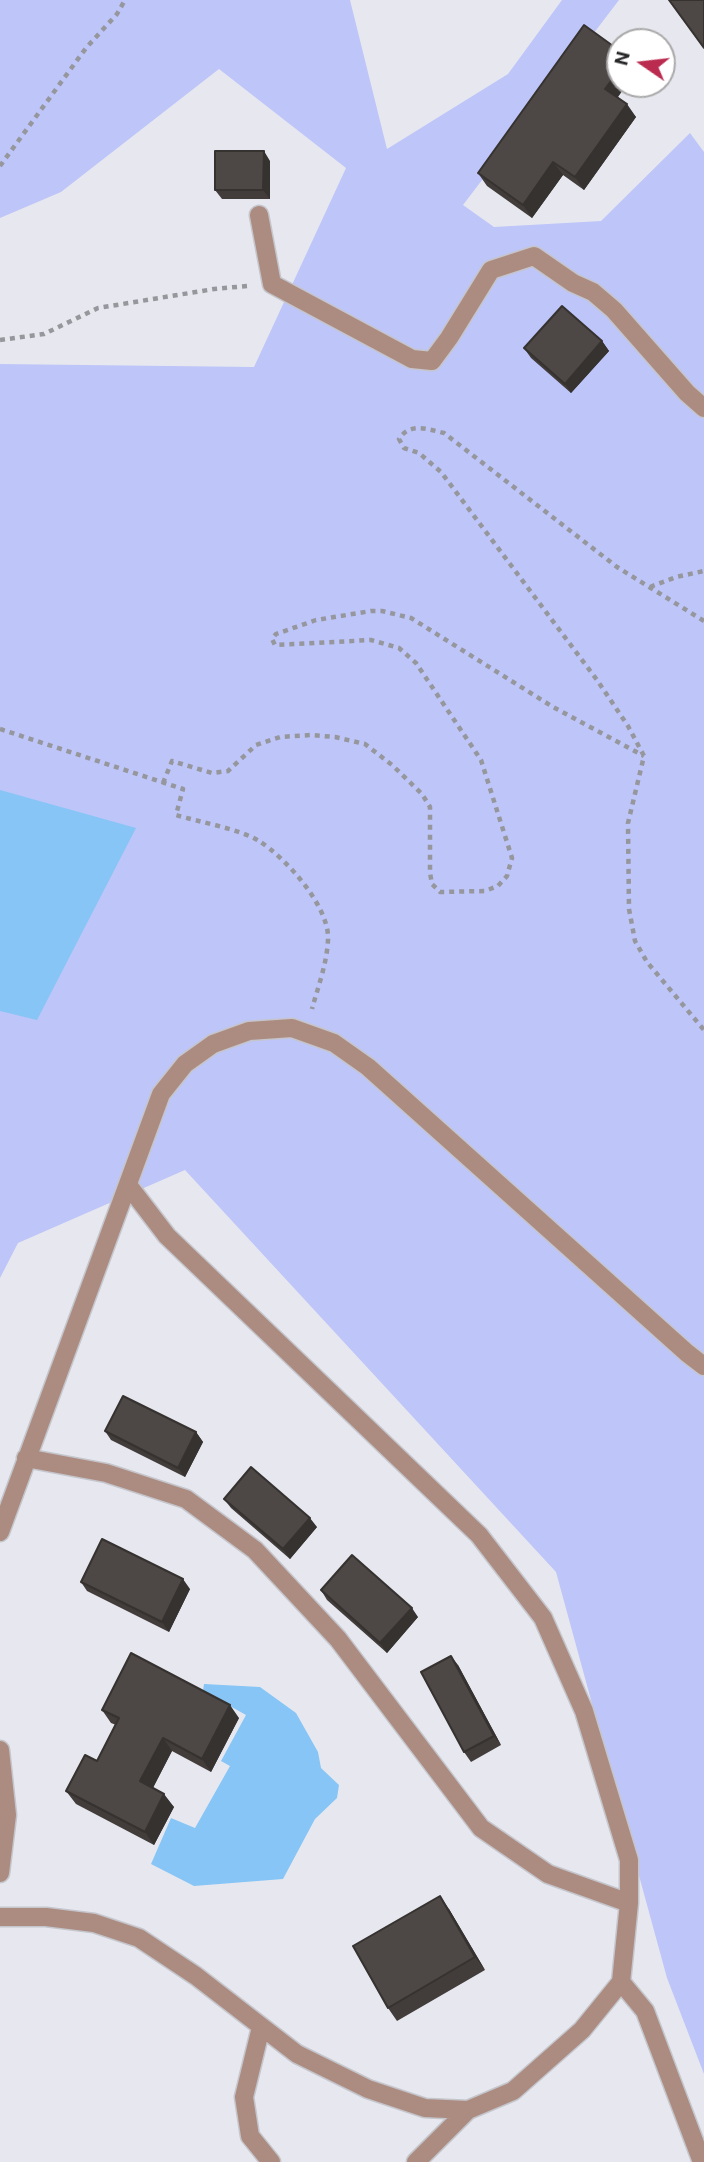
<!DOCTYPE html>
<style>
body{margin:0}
#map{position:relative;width:704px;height:2162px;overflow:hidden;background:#e7e8ef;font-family:Roboto,sans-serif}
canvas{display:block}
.north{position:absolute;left:606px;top:28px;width:70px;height:70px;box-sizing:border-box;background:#fff;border:2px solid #a9a9aa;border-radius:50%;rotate:284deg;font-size:19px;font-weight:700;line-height:28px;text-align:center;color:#28282b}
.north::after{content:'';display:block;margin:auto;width:24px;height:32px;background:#bb2b50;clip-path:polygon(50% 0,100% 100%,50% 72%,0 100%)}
</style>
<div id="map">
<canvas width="704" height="2162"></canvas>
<div class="north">N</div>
</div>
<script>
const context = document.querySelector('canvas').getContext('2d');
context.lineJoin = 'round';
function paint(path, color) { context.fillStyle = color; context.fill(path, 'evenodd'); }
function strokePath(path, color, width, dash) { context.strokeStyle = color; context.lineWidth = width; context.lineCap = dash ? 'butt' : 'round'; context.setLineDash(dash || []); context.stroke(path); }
const green = new Path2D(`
 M0,0H350L387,149L508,74L562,0H619L463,205L494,227L601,221L690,133L704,152V2074L667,1978L556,1572L185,1170L18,1243L0,1278V364L254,367L346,168L219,69L61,192L0,218Z`);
const water = new Path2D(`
 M0,790L136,828L37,1020L0,1011Z
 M204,1684L260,1687L296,1713L318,1752L321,1768L339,1785L337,1798L315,1819L283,1879L194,1886L151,1864L171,1818L195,1828L230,1766L221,1761L246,1715L203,1691Z`);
const path = new Path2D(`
 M0,166L86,48L117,14L125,0
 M0,340L44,334L98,308L214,289L247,286
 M650,587L676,577L704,571
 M704,621L617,567L444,433C427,429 410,422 399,439L404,448L419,453L441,472L597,680L628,726L644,756L628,823L629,909L635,941L647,962L704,1030
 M0,729L183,789L176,815C199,822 240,829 259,841C286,858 330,907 328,940C327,963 318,987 312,1009
 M163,783L172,761L212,773L228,771L256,745L280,737L311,735L335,737L365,744L392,765L422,794L430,807V873L432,884L440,892L485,891L498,886L507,876L512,858L481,760L416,663L399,648L371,640L275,645L272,639L276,634L316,620L371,611H382L411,618L553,707L644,756`);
const minor = new Path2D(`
 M259,215L272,284L412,359L432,361L449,338L491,270L534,256L573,283L593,292L614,310L687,393L704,408
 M26,1458L106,1473L186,1499L255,1550L338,1639L481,1828L548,1874L629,1903
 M0,1532L161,1094L185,1064L213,1044L249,1031L292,1028L334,1043L368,1067L687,1353L704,1366
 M0,1750L7,1815L0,1873
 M0,1917H46L94,1923L139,1938L196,1976L297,2054L368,2089L425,2108L468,2110L513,2091L582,2030L621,1982L629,1903V1860L584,1711L543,1618L479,1535L167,1236L128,1185
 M621,1982L645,2011L702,2162
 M261,2027L244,2097L250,2136L271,2162
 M416,2162L468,2110`);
const wall = new Path2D(`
 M620,84H627L618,97L636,117L584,190L563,175L532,218L487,186L478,173Z
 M270,161V199H222L215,190Z
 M602,341L609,351L571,393L531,358L524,348Z
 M105,1431L196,1432L203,1442L185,1477L111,1440Z
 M224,1499L317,1527L290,1559L231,1508Z
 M81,1582L190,1589L169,1632L87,1591Z
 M321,1590L418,1617L387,1653L327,1600Z
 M458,1665L501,1745L471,1762L464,1752Z
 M102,1710L239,1718L211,1772L172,1751L153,1788L174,1807L154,1845L76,1804L66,1791L97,1761L116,1725L111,1723Z
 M449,1909L485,1970L397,2021L388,2008Z`);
const shadedWall = new Path2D(`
 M620,69V84H627L614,102L605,89Z
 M627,104L636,117L584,190L575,177Z
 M264,151L270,161V199L263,190Z
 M553,162L563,175L532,218L523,205Z
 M602,341L609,351L571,393L565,384Z
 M196,1432L203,1442L185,1477L178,1468Z
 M310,1518L317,1527L290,1559L283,1549Z
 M183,1579L190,1589L169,1632L162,1622Z
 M412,1608L418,1617L387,1653L380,1643Z
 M451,1656L458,1665L501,1745L494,1736Z
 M230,1705L239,1718L211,1772L202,1759Z
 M163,1738L172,1751L149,1795L140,1781Z
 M164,1794L174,1807L154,1845L145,1832Z
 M440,1896L449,1909L485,1970L475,1957Z`);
const building = new Path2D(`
 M669,0H704V48Z
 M584,25L620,51V69L605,89L627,104L575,177L553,162L523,205L478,173Z
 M215,151H264L263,190H215Z
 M562,306L602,341L565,384L524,348Z
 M123,1396L196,1432L178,1468L105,1431Z
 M251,1467L310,1518L283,1549L224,1499Z
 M102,1539L183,1579L162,1622L81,1582Z
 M352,1555L412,1608L380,1643L321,1590Z
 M131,1653L230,1705L202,1759L163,1738L140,1781L164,1794L145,1832L66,1791L85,1755L97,1761L119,1718L102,1710Z
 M451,1656L494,1736L464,1752L421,1672Z
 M440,1896L475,1957L388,2008L353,1946Z`);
paint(green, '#bec5f8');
paint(water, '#86c5f5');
strokePath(minor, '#c5c5cc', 21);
strokePath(path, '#96979c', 4.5, [5, 5]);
strokePath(minor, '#ac8c81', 18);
paint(wall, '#423d3b');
paint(shadedWall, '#363230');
paint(building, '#4d4745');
strokePath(building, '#363230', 2);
</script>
